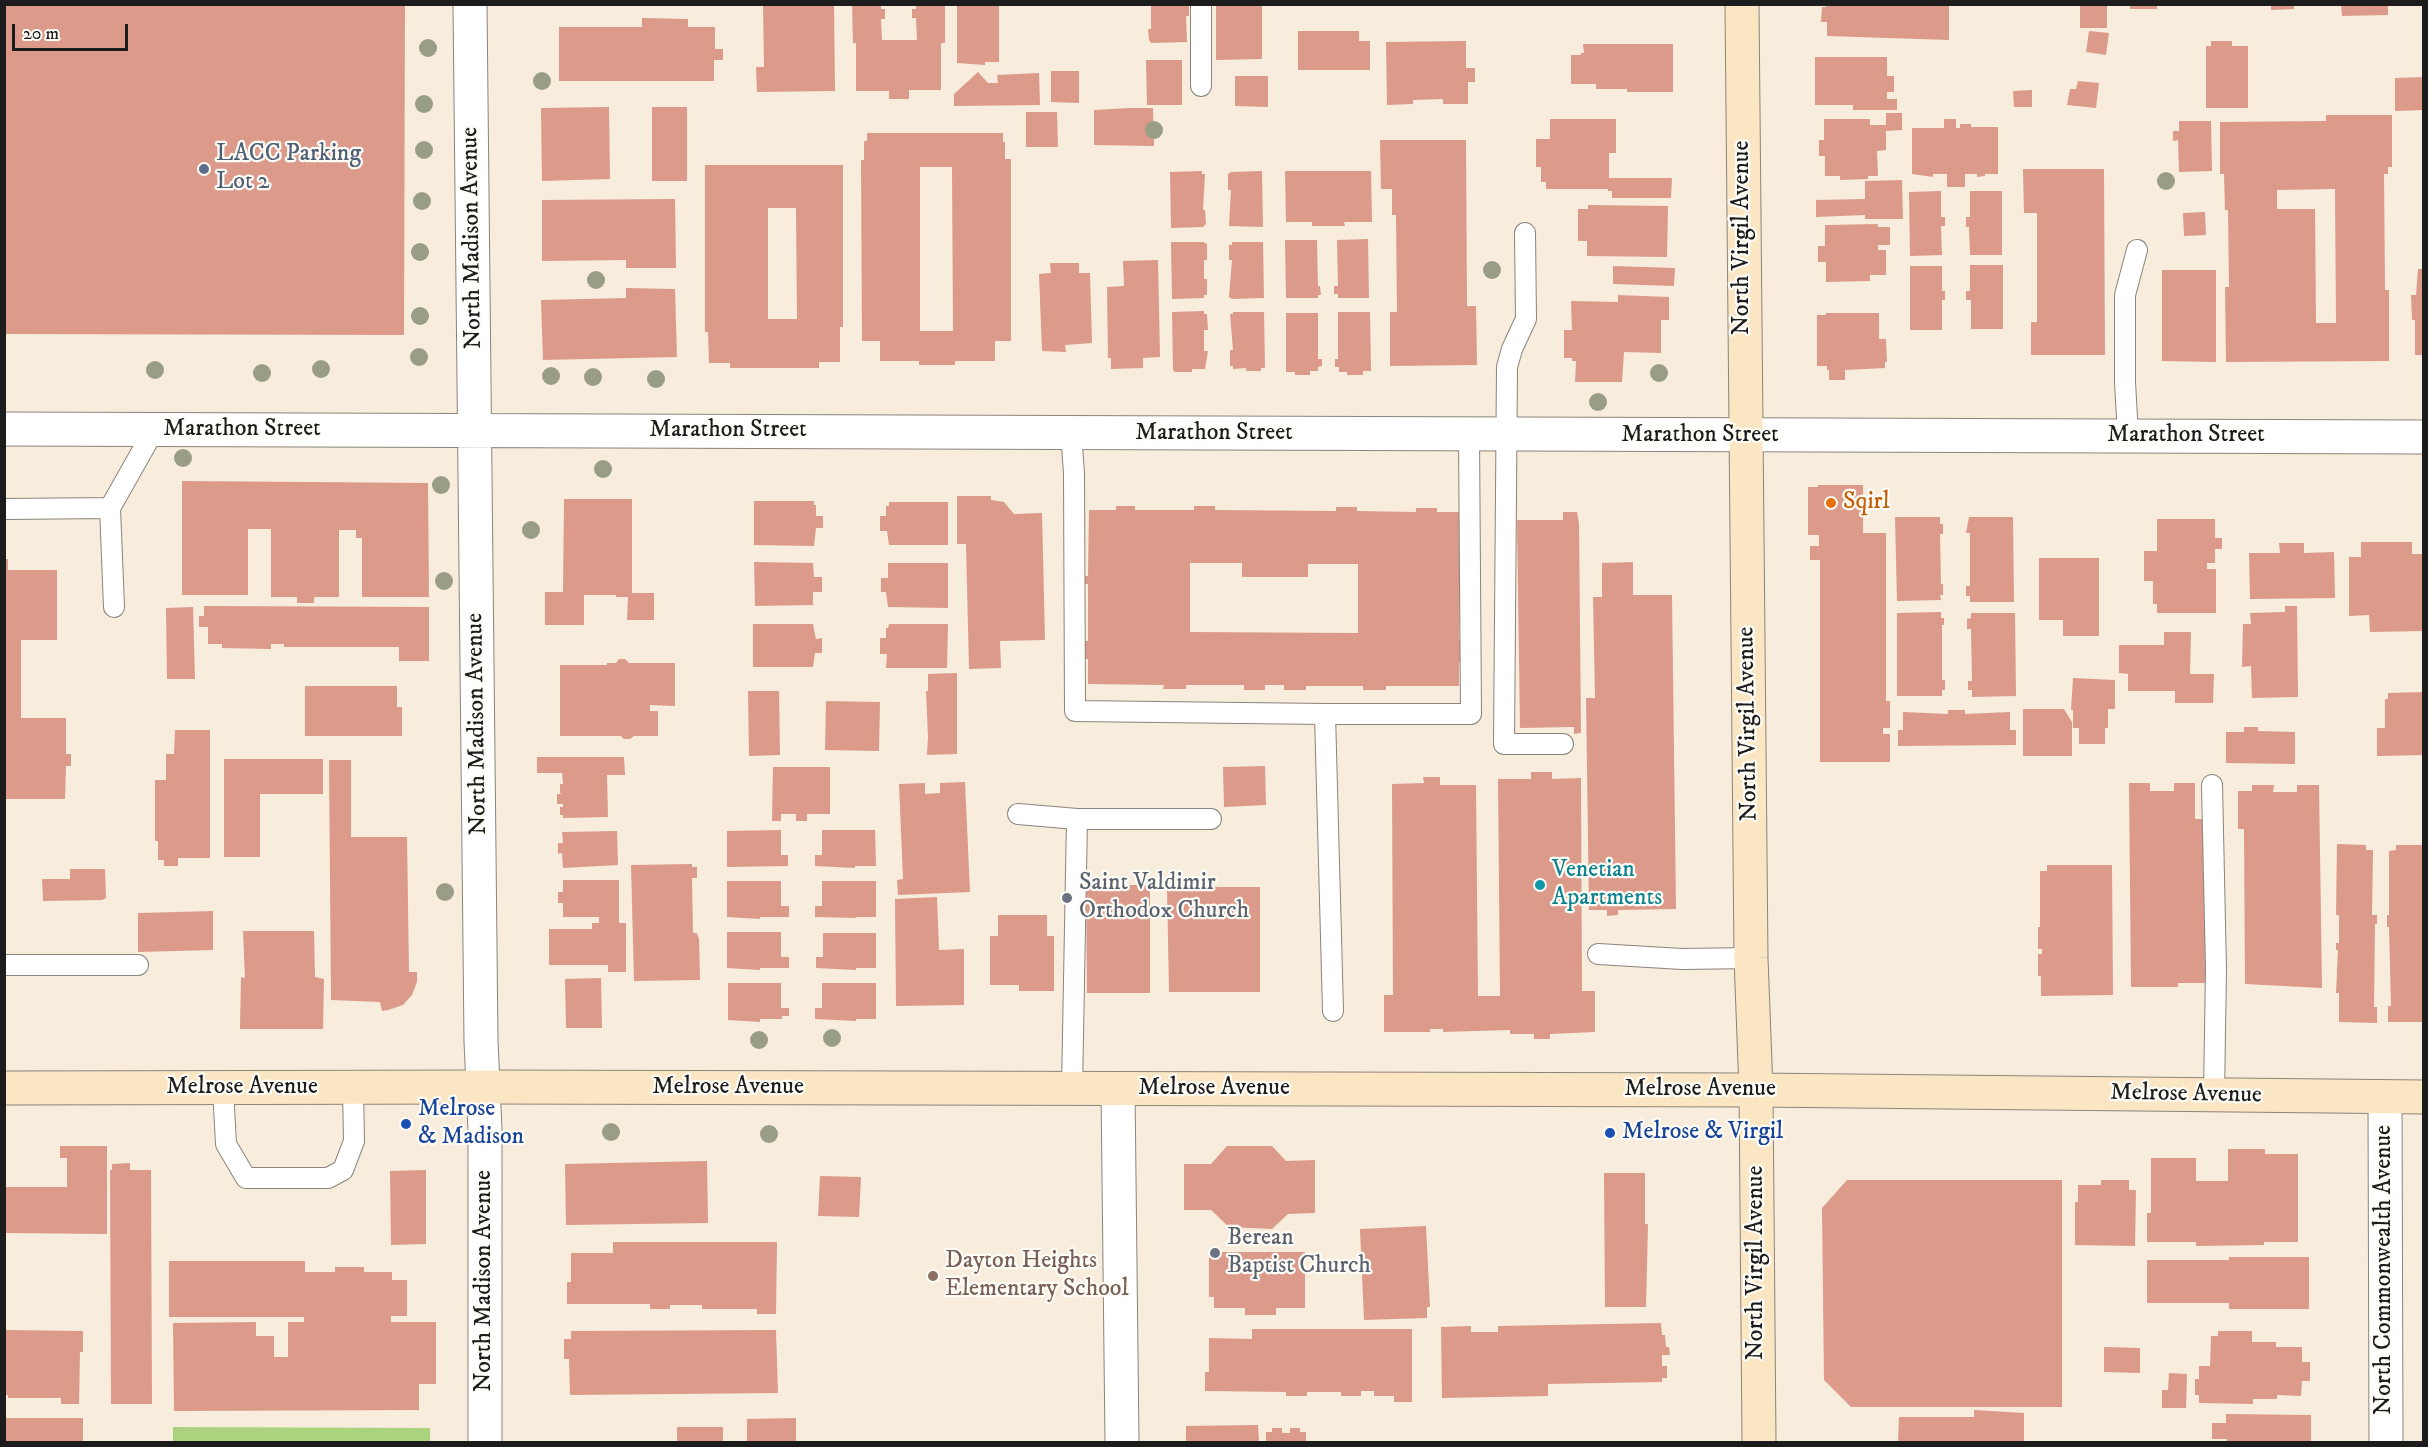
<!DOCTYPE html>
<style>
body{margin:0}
#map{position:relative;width:2428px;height:1447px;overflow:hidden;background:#f8ecdc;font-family:"IM FELL DW Pica",serif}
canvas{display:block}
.frame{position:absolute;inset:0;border:6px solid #1c1c1c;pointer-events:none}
.scale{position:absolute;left:12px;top:24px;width:116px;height:27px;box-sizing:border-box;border:3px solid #1c1c1c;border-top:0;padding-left:8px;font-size:18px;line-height:21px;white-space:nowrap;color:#1c1c1c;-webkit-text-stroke:4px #fdfcf7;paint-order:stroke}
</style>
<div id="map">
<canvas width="2428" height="1447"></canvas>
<div class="frame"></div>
<div class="scale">20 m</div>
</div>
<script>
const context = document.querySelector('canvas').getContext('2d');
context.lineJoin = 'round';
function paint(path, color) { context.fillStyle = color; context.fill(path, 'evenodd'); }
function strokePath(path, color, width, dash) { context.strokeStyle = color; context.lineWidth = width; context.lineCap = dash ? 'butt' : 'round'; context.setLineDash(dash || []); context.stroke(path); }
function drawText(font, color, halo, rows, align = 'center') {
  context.font = font + ' "IM FELL DW Pica",serif'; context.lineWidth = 4.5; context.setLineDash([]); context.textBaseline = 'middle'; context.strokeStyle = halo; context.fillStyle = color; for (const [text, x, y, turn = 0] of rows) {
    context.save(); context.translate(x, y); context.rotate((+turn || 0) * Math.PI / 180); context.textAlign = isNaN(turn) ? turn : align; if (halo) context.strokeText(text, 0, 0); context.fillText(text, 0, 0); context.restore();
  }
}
const green = new Path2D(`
 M173,1427L430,1428V1442H173Z`);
const building = new Path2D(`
 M4,4H405L404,335L4,334Z
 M763,4H834L835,91L757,92L756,67H764Z
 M852,4H881V9H885V19H881L882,40H917L916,18H912V9H916V4H945V43H941V90H909V99H889V91H856V43H853Z
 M1151,4H1189V16H1186L1187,42L1151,43L1149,40L1148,29H1151Z
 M1216,4H1262V59L1216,60Z
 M1826,4H1949V40L1827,36V22H1821L1822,7H1826Z
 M2080,4H2107V28H2080Z
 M2130,4H2157V9H2130Z
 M2271,4H2294V9L2271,10Z
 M2341,4H2388V15L2342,16Z
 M957,5H999V62H985V65L957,63Z
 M642,18L688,19V27H715V49H723V60H714V81H559V27H642Z
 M1298,31H1359V41H1370V70H1298Z
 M2089,31L2109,33L2106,55L2086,52Z
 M1466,41V68H1475V82H1468V104H1443V99L1413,100V104L1387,105L1386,42Z
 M2211,41H2232V46H2248V108H2206V46H2211Z
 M1583,44H1673V92H1627V89H1596V84H1571V55H1581V53H1584Z
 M1815,57H1887V76H1894V92H1887V99H1897V110H1853V105H1815Z
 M1146,60H1182V105H1147Z
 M1051,71H1079V103L1051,102Z
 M978,72L988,83H998L997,75L1039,73L1040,105L954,106V94Z
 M1235,76H1268V107L1235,106Z
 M2424,77V110L2395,111V78Z
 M2078,81L2099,83L2096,108L2067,105L2070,89H2076Z
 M2032,90V107H2014L2013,91Z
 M609,107L610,179L542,181L541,108Z
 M652,107H687V181H652Z
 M1129,108H1153L1154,146L1094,145V110Z
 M1026,112H1057L1058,147H1026Z
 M1886,113H1902V130L1886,131V150L1877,151L1878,176H1868V179L1840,180V176H1825V156H1819V140H1824V119H1870V125H1886Z
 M2326,115H2392V167H2388V174H2384L2385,290H2389V361L2226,362L2225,287H2229L2228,210H2225L2224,174H2220V122L2326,121ZM2335,189L2336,323H2316L2315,209H2277V190Z
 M1550,119H1616V153H1609V178H1672L1671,198H1612V191H1608V189H1546V182H1541V167H1536V139H1550Z
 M1944,119H1956V128H1960V124H1971V127H1998V174H1985V176L1977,177V174H1965V187H1947V174H1933V177L1912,174V128H1944Z
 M2179,121H2211L2212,171L2179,172L2178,140L2173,141V131H2179Z
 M867,133H1003V142H1005V159H1011V341H995V361H955V365H919V361H880V341H862L861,160H864V141H867ZM920,167H952L953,331H920Z
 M1380,140H1466L1467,306H1476L1477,365L1390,366V312H1397L1396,215H1392V189H1381Z
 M705,165H843V327H840V362H819V368H730V363H709L708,332H705ZM768,208H796L797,319H768Z
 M2023,169H2104L2105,355H2031V322H2037V213H2024Z
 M1202,171V174H1205L1203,210H1205L1206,224L1203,227L1171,228L1170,172Z
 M1262,171L1263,227L1229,226L1231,190H1228V174L1231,172Z
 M1285,171H1371L1372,222H1344L1345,226H1312V222H1286Z
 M1902,180L1903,219H1865V215L1816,217V200L1865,199V181Z
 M1941,191V217H1945V226H1941L1942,255L1910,256L1909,192Z
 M1970,191H2002V255H1970L1969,227H1966V217H1970Z
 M675,199L676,268H626V260L542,261V200Z
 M1588,205L1668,206L1667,257L1587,256V241H1578V209H1588Z
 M2205,212L2206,235L2184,236L2183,213Z
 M1878,224V227H1890V245H1878V250H1886V275H1870V281L1826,282V262H1818V246H1825V225Z
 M1368,239L1369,298H1338V294H1334V286H1338L1337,240Z
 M1285,240H1317L1318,286H1320L1321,295H1318V298H1286Z
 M1171,242H1204L1207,244V260H1204V279H1207V295H1204V298L1172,299Z
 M1232,242H1263L1264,298L1232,299L1229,297L1232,260H1229V245H1232Z
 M1158,260L1160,357L1143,358V368L1111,369V358H1108L1107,287L1124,286L1123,261Z
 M1050,263H1079V273H1090L1092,343L1065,345L1066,352L1042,351L1039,274L1051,273Z
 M1970,265H2003V329H1971V300H1966V291H1970Z
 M1613,266L1675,268L1674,286L1613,284Z
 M1910,266H1942V291H1945V300H1942V330H1910Z
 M2418,269H2424V355H2415V320H2412L2411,295H2416Z
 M2162,270H2216V362L2162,361Z
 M626,288L675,289L677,357L543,360L541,300L626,298Z
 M1618,295L1669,297V320H1661V353L1624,352L1622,382H1575L1576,361H1572V358H1564V330H1572L1571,301L1618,302Z
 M1204,311V314H1207L1208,330H1204V351H1208L1205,369H1192V372H1175L1173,370L1172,312Z
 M1233,312H1264L1265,368H1261V371H1246V368L1233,369V366H1230V350H1233L1230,314H1233Z
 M1338,312H1370L1371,371H1363V375H1347V372H1339V367H1335V359H1338Z
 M1286,313H1318V359H1322V366L1318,367V371H1310V375H1295V372H1286Z
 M1826,313H1879V339H1886L1887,362H1885V368L1845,370V380H1829V370H1827V366H1817V315H1826Z
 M182,481L428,483L429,597H362V538H356V530H339V597H314V603H297V597H271V529H248V595H182Z
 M1818,485H1863V533H1886V701H1890V728H1883V734H1890V762H1820V560H1810V546H1819V535H1808V487H1818Z
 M957,496H991V500L1004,502L1014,514L1042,513L1045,640L1000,641L1001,668L969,669L966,544H957Z
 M564,499H632V593H654V620H627L628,597H616V595H584V625H545V592H563Z
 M754,501H814V505H816V516H823V528H816L814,546L754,545Z
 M889,502H948V545H889L887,531H880V516H886V506H889Z
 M1116,506H1135V510H1194V506H1215V510L1336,511V507H1357V511L1416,512V508H1437V512H1460V576H1465L1464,591H1460L1459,640H1464V662H1459V686H1386V690H1363V686H1306V690H1284V685H1265V690H1244V685H1186V689H1163L1164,685L1088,684V659H1084V641H1088V584H1084V576H1088L1089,510H1116ZM1190,563H1242V577H1308V564H1358V633L1190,632Z
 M1563,512H1577L1579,524L1581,733L1574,734V727L1520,728L1517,520H1563Z
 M1895,517H1940V524H1943V534H1940L1941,584H1943V595H1940L1941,600L1897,601Z
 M1969,517H2013L2014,602H1970V596H1966V586H1970V533H1966Z
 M2157,519H2215V538H2222V549H2215V563H2207V569H2216V613H2157V604H2153V581H2144V551H2157Z
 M2361,542H2412V554H2424V631L2370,632L2369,615L2349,616V557H2361Z
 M2279,543H2304V553L2334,552L2335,598L2250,599L2249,553H2280Z
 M2039,558H2099V636H2063V620H2039Z
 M4,559H8V570H57V640H21V718H66V754H71V766H66L65,799H4Z
 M754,562L813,563L814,577H822V592H813V605L755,606Z
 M1633,562V595H1672L1676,909L1618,910V915L1607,916V910H1589L1586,698H1595L1593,597H1602V563Z
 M888,563H948V608L888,607L886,592H881V578H888Z
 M204,606L429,607V661H399V647H284V644H271V649L222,648V644H208V627H199V616H204Z
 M2285,606H2297L2298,697L2252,698L2251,666L2242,667L2243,624H2251L2250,613L2285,612Z
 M193,607L195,679H167L166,608Z
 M1941,612V618H1944V625H1942V680H1945V690H1942V696H1897V613Z
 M1971,613H2015L2016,696L1972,697V690H1968V681H1972L1971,629H1967V619L1971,618Z
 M753,624H813L816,639L822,638V653H815L813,667H753Z
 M889,624H948L947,668H886L887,654H880V638H886V628H888Z
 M2164,632H2191L2190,674H2214L2213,703H2175V691H2128V674L2119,673V645H2164Z
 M619,659H625L629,663H675V706L650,705V711H658V736H634L630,739H624L621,736H560V665H607V663H616Z
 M957,673V754L927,755L928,737L926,691H928V674Z
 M2073,678L2115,680V709H2108V728H2105V744H2079V728H2073V710H2071Z
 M305,686H397V707H402V736H305Z
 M748,691H779L780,755L749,756Z
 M2424,692V755L2377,756V728H2385V699H2388V693Z
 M826,701L880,702L879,751L825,750Z
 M2023,709H2064L2072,722V756H2023Z
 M1948,710H1965V714L2010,712V730H2016V745L1898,746V730H1903V712L1948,714Z
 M2244,727H2258V731L2295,732V764L2226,763V732H2244Z
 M175,730H210V858H178V866H164V860H158V841H155V780H166V754H174Z
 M537,757H624L625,775H607L608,817L563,818V815H560V807H563V804H557V794H562L560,793V784H563L562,773H537Z
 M224,759H323V794H260V857H224Z
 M329,760H351V837H407L409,972H417V982L412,995L403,1005L388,1010L382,1011L380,1002L331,1000Z
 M1265,766L1266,805L1224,807L1223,767Z
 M773,767H830V814H807V821H796V814H781V821H772Z
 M1531,772H1552V779L1581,778L1582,991H1595V1032L1550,1034V1039H1534V1034H1510V1030L1443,1032V1029H1430V1032H1384V995H1393L1392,784L1424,783L1423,777H1440V785H1476L1478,996H1500L1498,779H1531Z
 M965,782L970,892L898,895L897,880L903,879L899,784L925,783V794L940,793V783Z
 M2129,783H2150V791H2174V783H2195V819H2205L2206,983H2178V987H2131Z
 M2252,785H2274L2273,792H2297V785H2319L2322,988L2245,984L2244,829H2238V791H2252Z
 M781,830V855H788V866L727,867V831Z
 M822,830H875L876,866H855V868L815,866V855H822Z
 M617,831L618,865L563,868L562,853L558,854V843H563L562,832Z
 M2337,844L2366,845V850H2373L2372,915H2377V924H2375L2374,1007H2377V1023L2339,1022V993H2336L2338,950H2336V943H2339V915H2336Z
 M2396,845H2424V1022H2388V1006H2391L2389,927H2387V915H2389V851L2396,850Z
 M692,864V867H697V878H692L693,933H697L699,939L700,980L634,981L631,865Z
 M2047,865H2112L2113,995L2041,996V976H2038V954H2042V949H2038V927H2040V871H2047Z
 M70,869H105L106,898L102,900L43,901L42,879H70Z
 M563,880H619V923H626V972H608V965H549V929H592V923H599V917H563V903H558V892H563Z
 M727,881H781V906H789V917H760V919L727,917Z
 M822,881H876V917H856V918L815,917V906H822Z
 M1086,885H1150V993H1087Z
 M1167,887H1260V992H1169Z
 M937,897L939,950L964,949V1005L896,1006L895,899Z
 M213,911V950L138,952V913Z
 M998,915H1047V936H1054V991H1019V985H990V936H998Z
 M243,931H314L315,977L324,979L323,1029H240L241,977L245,978Z
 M727,932H781V957H789V968H760V970L727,968Z
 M823,933H876V968H856V970L816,968V957H823Z
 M601,978L602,1028H566L565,979Z
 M728,983H781V1008H789V1016H782V1019H760V1022L728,1020Z
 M822,983H876V1019H856V1021L815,1019V1008H822Z
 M60,1146H107V1234L4,1233V1187H67V1158H60Z
 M1227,1146H1272L1286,1161L1315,1160V1213L1288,1214L1272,1229L1229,1227L1211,1210H1184V1164H1211Z
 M2228,1149H2265V1154H2298V1242H2264V1245L2196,1246V1242H2147V1213H2151V1158H2196V1181H2228Z
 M707,1161L708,1223L566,1225L565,1164Z
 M130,1163V1170H151L152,1404H111L110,1170H112V1164Z
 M426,1170V1244L391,1245L390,1171Z
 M1604,1173H1645V1224H1648L1646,1307H1605Z
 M820,1176L861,1177L859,1217L818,1216Z
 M1847,1180H2062V1407H1851L1824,1380L1822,1208Z
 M2101,1180H2129V1190H2136L2135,1246L2075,1245V1202H2078V1185H2101Z
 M1426,1226L1430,1307H1427V1318L1364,1320L1360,1229Z
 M613,1242H777L776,1314H757V1309H702V1305H670V1309H650V1304H567V1282H571V1253H613Z
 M1209,1252H1305V1308H1276V1315H1245V1308H1214V1297H1209Z
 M2229,1257H2309V1309H2229V1303H2147V1260H2229Z
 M169,1261H305V1272H335V1267H364V1272H392V1280H407V1316H391V1322H436V1384H419V1410L174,1411L173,1323L256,1322V1336H274V1357H288V1322H304V1317H169Z
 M1661,1323L1662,1335H1665L1666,1347H1669L1670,1355H1662V1366H1667V1378H1662V1382L1548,1384V1396L1442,1398L1441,1327L1471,1326V1332H1498V1326Z
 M1252,1329H1412V1402H1394V1396H1374V1391H1361V1396H1341V1392H1307V1396H1286V1392L1205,1391V1372H1209V1338L1252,1339Z
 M4,1330L83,1331V1352H80L79,1404H61V1398H8V1395H4Z
 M776,1330L778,1393L570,1395L569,1359H564V1339H571V1331Z
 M2218,1331H2252V1342H2276V1347H2302V1362H2310V1381H2302L2301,1396L2277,1395V1399H2253V1404L2199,1403V1395H2195V1379H2199V1366H2210L2211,1336H2218Z
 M2104,1347L2140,1348V1373L2104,1372Z
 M2169,1373L2187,1374L2186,1408H2162V1390H2168Z
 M1974,1410L2024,1413V1442H1898L1899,1417H1974Z
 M2226,1414L2311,1415V1442H2227V1439H2212V1423H2226Z
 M4,1418H83V1442H4Z
 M796,1418V1442H747V1419Z
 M1258,1425L1259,1442H1186V1426Z
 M677,1427H723V1442H677Z
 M1272,1428H1282V1433H1290V1428H1300V1432H1306V1442H1266V1432H1272Z`);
const lane = new Path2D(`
 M1201,86V4
 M1525,233L1526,319L1512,349L1507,367L1504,744H1563
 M1071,433L1074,473L1075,711L1325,714L1333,1011
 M2128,436L2125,382V295L2137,250
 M4,509L110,508
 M114,607L110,508L154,430
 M1325,714H1471L1469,435
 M2212,785L2216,969L2214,1096
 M1018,814L1077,819
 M1598,954L1682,959L1751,958
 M4,965H138
 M223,1088L226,1144L246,1178H328L343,1170L354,1141L353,1087
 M1072,1089L1077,819H1211`);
const street = new Path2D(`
 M470,4L481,1041L485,1130V1442
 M4,429L2424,437
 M1118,1089L1122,1442
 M2385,1098L2386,1442`);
const secondary = new Path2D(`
 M1742,4L1751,958L1756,1090L1759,1442
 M4,1088L483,1087L1756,1090L2424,1097`);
const trees = [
 [428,48],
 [542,81],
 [424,104],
 [1154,130],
 [424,150],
 [2166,181],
 [422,201],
 [420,252],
 [1492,270],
 [596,280],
 [420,316],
 [419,357],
 [321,369],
 [155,370],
 [262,373],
 [1659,373],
 [551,376],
 [593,377],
 [656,379],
 [1598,402],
 [183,458],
 [603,469],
 [441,485],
 [531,530],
 [444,581],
 [445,892],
 [832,1038],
 [759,1040],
 [611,1132],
 [769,1134]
];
const markers = [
 [204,169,6,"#5c6f8a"],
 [1831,503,6,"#e8710a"],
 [1540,885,6,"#0f9aa8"],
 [1067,898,6,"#6b7280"],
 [406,1124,6,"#1a4fb4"],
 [1610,1133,6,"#1a4fb4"],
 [1215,1253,6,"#6b7280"],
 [933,1276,6,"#8d6e63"]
];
const serviceNames = [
 ["LACC Parking",216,155],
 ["Lot 2",216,183]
];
const streetNames = [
 ["North Madison Avenue",473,238,-91],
 ["North Virgil Avenue",1743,238,-90],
 ["Marathon Street",242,430],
 ["Marathon Street",728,431],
 ["Marathon Street",1214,434],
 ["Marathon Street",1700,436],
 ["Marathon Street",2186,436],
 ["North Madison Avenue",478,724,-91],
 ["North Virgil Avenue",1749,724,-91],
 ["Melrose Avenue",242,1088],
 ["Melrose Avenue",728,1088],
 ["Melrose Avenue",1214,1089],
 ["Melrose Avenue",1700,1090],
 ["Melrose Avenue",2186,1095,1],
 ["North Virgil Avenue",1757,1263,-90],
 ["North Commonwealth Avenue",2385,1270,-90],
 ["North Madison Avenue",485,1281,-90]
];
const foodNames = [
 ["Sqirl",1843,503]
];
const cultureNames = [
 ["Venetian",1552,871],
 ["Apartments",1552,899]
];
const worshipNames = [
 ["Saint Valdimir",1079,884],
 ["Orthodox Church",1079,912],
 ["Berean",1227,1239],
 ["Baptist Church",1227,1267]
];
const transitNames = [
 ["Melrose",418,1110],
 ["& Madison",418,1138],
 ["Melrose & Virgil",1622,1133]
];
const educationNames = [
 ["Dayton Heights",945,1262],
 ["Elementary School",945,1290]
];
paint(green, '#abd37f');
paint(building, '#dc9a8a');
strokePath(lane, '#8a847c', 22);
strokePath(street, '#8a847c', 35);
strokePath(secondary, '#8a847c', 35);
strokePath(lane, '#fff', 20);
strokePath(street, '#fff', 33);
strokePath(secondary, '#fbe6c4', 33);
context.fillStyle = '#9a9d86';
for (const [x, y] of trees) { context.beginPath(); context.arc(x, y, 9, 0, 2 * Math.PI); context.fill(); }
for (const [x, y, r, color] of markers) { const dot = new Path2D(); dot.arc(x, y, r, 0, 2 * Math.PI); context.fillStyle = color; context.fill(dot); strokePath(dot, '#fdfcf7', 2); }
drawText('24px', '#4e5e75', '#fdfcf7', serviceNames, 'left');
drawText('24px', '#1c1c1c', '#fdfcf7', streetNames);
drawText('24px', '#c56008', '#fdfcf7', foodNames, 'left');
drawText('24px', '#0d838f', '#fdfcf7', cultureNames, 'left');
drawText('24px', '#5b616d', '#fdfcf7', worshipNames, 'left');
drawText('24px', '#164399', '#fdfcf7', transitNames, 'left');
drawText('24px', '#785e54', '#fdfcf7', educationNames, 'left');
</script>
